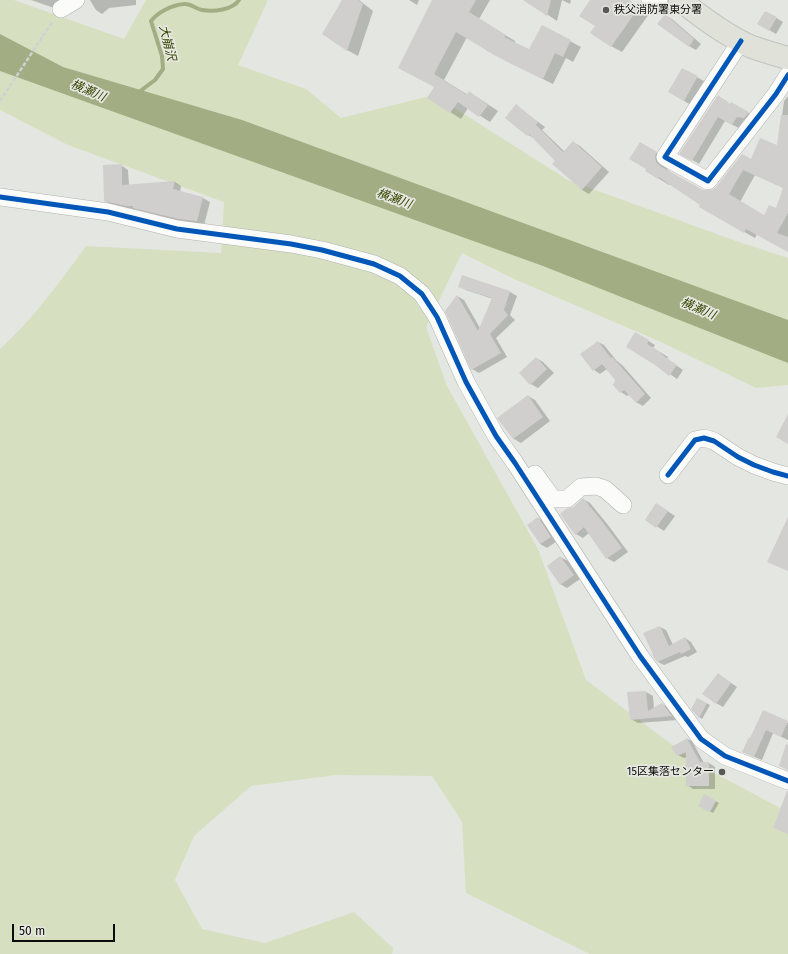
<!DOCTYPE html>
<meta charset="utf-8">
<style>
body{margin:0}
#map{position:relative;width:788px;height:954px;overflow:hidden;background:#e4e6e1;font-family:"Fira Sans",sans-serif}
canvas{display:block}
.scale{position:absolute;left:12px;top:924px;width:103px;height:18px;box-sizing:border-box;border:2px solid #0c0c0a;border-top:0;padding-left:5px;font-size:12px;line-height:14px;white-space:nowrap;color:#0c0c0a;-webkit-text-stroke:3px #e5e7e0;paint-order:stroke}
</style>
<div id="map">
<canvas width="788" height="954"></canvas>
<div class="scale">50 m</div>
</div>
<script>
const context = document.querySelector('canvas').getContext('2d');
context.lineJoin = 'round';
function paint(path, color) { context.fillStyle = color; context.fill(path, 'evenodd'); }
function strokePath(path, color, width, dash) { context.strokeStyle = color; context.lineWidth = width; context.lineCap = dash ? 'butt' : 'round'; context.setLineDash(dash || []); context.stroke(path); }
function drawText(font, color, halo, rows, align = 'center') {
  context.font = font + ' "Fira Sans","Noto Sans JP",sans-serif'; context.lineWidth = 3.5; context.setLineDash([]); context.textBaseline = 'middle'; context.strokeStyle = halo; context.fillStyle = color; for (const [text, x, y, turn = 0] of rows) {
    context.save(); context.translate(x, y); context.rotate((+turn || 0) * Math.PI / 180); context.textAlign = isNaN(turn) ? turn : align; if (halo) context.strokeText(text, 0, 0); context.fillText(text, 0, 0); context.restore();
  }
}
const green = new Path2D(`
 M0,0H14L124,39L146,0H268L238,65L306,89L341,118L434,95L568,180L736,241L788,258V385L756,388L661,342L514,279L462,253L426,327L447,386L538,549L586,680L699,765L788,812V954H590L466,893L462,822L432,776L336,775L251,786L194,836L175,880L202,929L265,943L354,912L393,948L392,954H0V349C33,319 60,282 86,246L221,253L224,202L68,145L0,110Z`);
const water = new Path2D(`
 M0,34L63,67L242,120L788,320V363L543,266L0,71Z`);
const shadow = new Path2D(`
 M31,0H59L57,9Z
 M90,0H136V5L109,8L102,14L96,10Z
 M343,0H359L373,11L358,56L347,50Z
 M409,0H419L417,5Z
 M433,0H490L479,19L515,41V43L530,50L542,26L581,47L573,62L566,58L553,84L506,61L467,37L444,80L468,95L470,93L480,99L498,111L490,122L468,108L461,119L428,98L435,87L409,73Z
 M526,0H571L570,4L562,0L557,21Z
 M591,0H629L649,14L622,52L611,46L596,26Z
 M766,12L783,22L776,34L759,24Z
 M665,15L672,19L701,44L696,50L689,46Z
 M682,69L704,81L691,105L669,92Z
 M788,96V251L757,234L755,238L700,207L702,205L670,184L669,185L658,178L640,143L667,159L666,163L667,169L671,173L703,191H712L752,160L778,146L784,101ZM755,175L784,188L776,210L764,216L740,202Z
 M725,100L731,105L732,103L755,117L752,122L744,120L739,128L725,121L699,164L681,153Z
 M516,106L545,127L542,130L565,152L573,142L580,146L609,172L589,194L582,190L557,161L534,138L528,135Z
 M121,165L128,170L129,186L175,182L181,186L180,192L203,198L210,202L204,225L187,223L138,210L112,205L105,201Z
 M459,286L510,292L517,296L510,315L515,320L496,338L507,357L479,373L472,369L457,296L464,300L480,328L493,299L466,290Z
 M642,337L655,345L653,348L668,357L667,359L683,370L677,379L656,364Z
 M598,342L604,345L616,360L623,366L651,398L643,406L636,402L629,395L627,396L621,392L614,384L616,380L607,369L600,374L594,370Z
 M536,358L543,362L554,373L538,388L531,384L520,373Z
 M528,396L535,400L550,421L521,443L514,439L499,418Z
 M583,499L590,503L608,525L628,552L614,562L607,558L589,533L583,538L576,534L574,507Z
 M657,504L675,516L664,531L646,519Z
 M538,518L545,522L557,541L547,548L540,544Z
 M560,557L568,561L580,579L567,588L560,584Z
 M660,627L666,630L673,645L685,638L691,642L697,652L688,657L685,656L664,665L658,662Z
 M718,674L737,687L723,707L716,703Z
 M646,692L653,696L654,709L662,704L669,708L678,720L638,723L631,719Z
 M698,699L710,705L702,719L699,717Z
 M764,711L788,723V740L773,733L762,760L743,752L751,739Z
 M687,739L692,741L704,763H709L715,767V789H693L687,785V757L684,758L678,755Z
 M704,795L719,803L713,813L699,806Z`);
const stream = new Path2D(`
 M139,92L155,80L163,69L162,56L151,21C158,12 172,5 184,4C190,3 196,9 202,10C213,12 233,10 239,0`);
const building = new Path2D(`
 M342,0H358L363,4L347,51L322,34Z
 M432,0H476L469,12L506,35L504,37L529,49L542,25L571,40L563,57L555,53L543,79L494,55L456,32L434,74L467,95L469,91L488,105L479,117L458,102L450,113L427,98L434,87L398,68Z
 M523,0H551L547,16Z
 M590,0H629L639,7L611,47L590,33L595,26L579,16Z
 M765,11L777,17L769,31L757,24Z
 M665,14L694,39L689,47L657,24Z
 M682,68L698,76L684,101L668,92Z
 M718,95L730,104L731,102L749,112L744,118L737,117L732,125L718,117L692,161L679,154Z
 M516,104L538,122L536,125L563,152L573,141L602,167L582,190L552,164L555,161L529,134L527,136L505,118Z
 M781,115H788V213L777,233L788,237V252L746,229L744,233L699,207L700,205L673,187L659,177L658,179L645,171L646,169L629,159L640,142L657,152L655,156L656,162L660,166L703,190H712L716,187L742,154L751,159L760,138L777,145ZM743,170L783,188L776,208L769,205L764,215L729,194Z
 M122,164V185L175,181L173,189L203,197L197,221L179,219L133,208V206H126L104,201L103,165Z
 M462,275L510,291L504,310L508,315L490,334L501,353L471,370L445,311L457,295L478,331L492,298L458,287Z
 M635,332L649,340L647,344L662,353L661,354L677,365L669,376L655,365L626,347Z
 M598,341L611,358L612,357L616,361L645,394L636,403L624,390L620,393L613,385L615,380L602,364L593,371L580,354Z
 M536,357L547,369L530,385L519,373Z
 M528,395L543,417L513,439L497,418Z
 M788,414V444L776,437Z
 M583,498L601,520L622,548L606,559L584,527L575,535L560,514L566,509L574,507Z
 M656,503L668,511L656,528L645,520Z
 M538,517L551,537L540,544L527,525Z
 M788,517V571L767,562Z
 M560,556L574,575L560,585L547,566Z
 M660,626L669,646L685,637L691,649L681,654L680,652L657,662L652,655L653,654L643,633Z
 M718,673L731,683L716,704L702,694Z
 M646,691L648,711L662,703L672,716L630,720L627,692Z
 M697,698L707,703L699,718L691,709Z
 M763,710L788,721L781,737L766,730L754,757L742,752L749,737L750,738Z
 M686,737L700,762H709V786H686V752L677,756L671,747L686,739Z
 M786,744L788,745V770L779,766Z
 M787,791H788V834L773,828Z
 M704,794L716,801L710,812L698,806Z`);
const path = new Path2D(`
 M0,101L53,21`);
const minor = new Path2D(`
 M650,0L656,1L659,0
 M61,9L76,0
 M741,41L665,157L708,181L776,94L788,75
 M0,197L108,212L177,229L291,244L322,250L374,264L400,276L422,294L437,317L466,382L496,436L515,463L640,656L701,739L725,756L788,781
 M535,474L553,499H567L581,487L596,486L605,489L623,505
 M668,475L695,440L704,438L714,441L738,457L754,465L773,472L788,476`);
const major = new Path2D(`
 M680,0C700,16 728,37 752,47C764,51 776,55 788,58`);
const cycleway = new Path2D(`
 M741,41L665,157L708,181L776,94L788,75
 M0,197L108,212L177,229L291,244L322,250L374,264L400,276L422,294L437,317L466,382L496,436L515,463L640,656L701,739L725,756L788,781
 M668,475L695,440L704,438L714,441L738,457L754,465L773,472L788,476`);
const markers = [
 [606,10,4,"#585855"],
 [722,772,4,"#585855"]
];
const poiNames = [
 ["秩父消防署東分署",614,10],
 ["15区集落センター",714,772,"right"]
];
const waterNames = [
 ["大崩沢",167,43,76],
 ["横瀬川",88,91,23],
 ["横瀬川",394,199,20],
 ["横瀬川",698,309,23]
];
paint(green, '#d6e0c1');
paint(water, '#a2ad84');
paint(shadow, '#0003');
strokePath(stream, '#a2ad84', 4);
paint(building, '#d0cfce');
strokePath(minor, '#b0b2ae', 18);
strokePath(major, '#c0c1bf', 24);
strokePath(path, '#d0d1d0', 2.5, [4, 2]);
strokePath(minor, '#fbfbfa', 17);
strokePath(major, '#e0e2d9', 22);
strokePath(cycleway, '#0057b8', 5);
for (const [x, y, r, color] of markers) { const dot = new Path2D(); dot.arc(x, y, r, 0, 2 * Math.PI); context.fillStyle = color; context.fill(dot); strokePath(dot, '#e5e7e0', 1.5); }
drawText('11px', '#0c0c0a', '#e5e7e0', poiNames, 'left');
drawText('italic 12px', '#374500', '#e5e7e0', waterNames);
</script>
